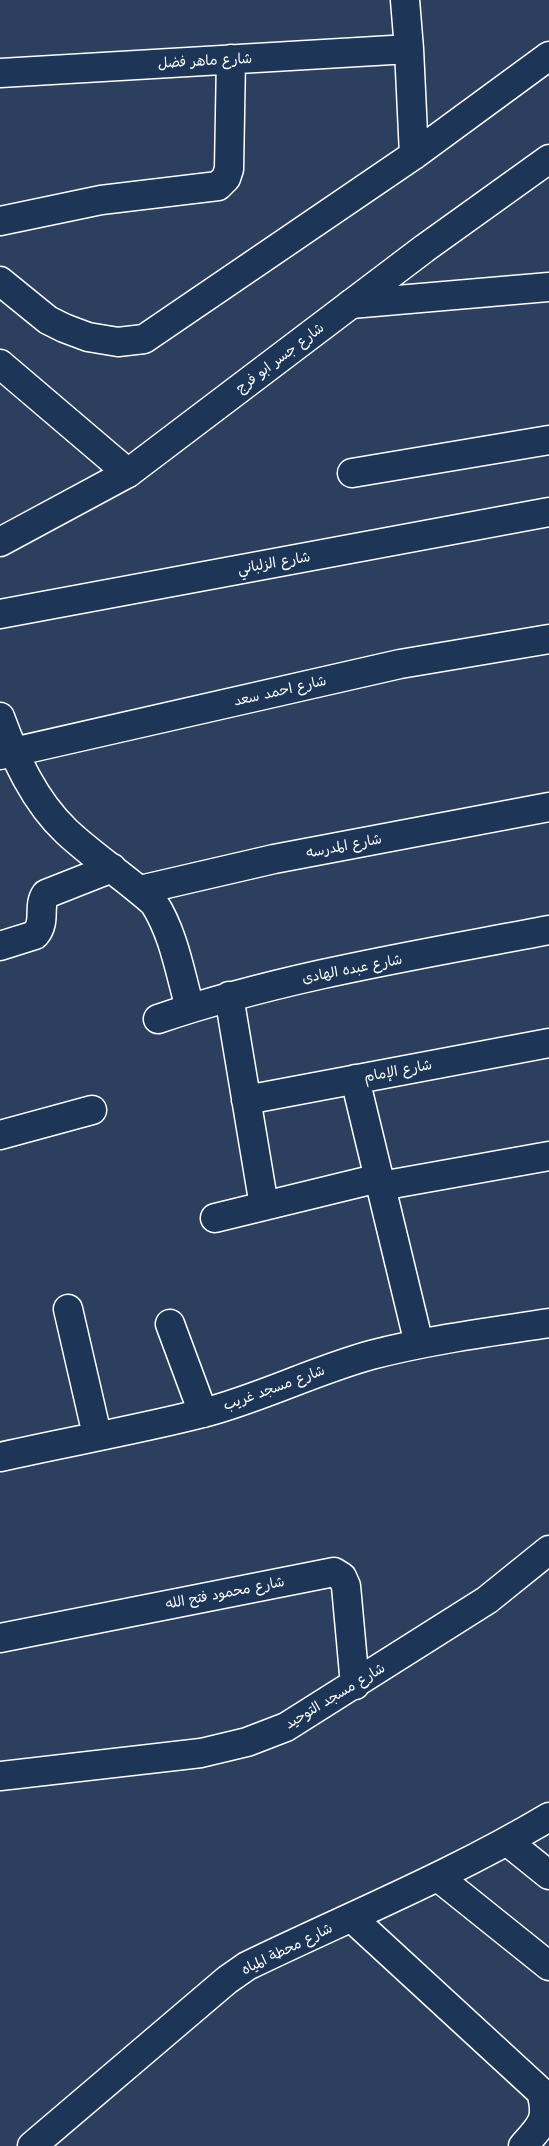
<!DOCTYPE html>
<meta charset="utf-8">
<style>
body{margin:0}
canvas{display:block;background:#2c3f5e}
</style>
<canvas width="549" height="2146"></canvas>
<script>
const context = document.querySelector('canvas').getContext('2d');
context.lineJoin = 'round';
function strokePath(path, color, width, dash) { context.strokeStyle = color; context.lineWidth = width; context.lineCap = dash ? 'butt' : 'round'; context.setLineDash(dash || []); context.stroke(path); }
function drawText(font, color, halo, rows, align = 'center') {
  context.font = font + ' Mali,"Playpen Sans Arabic",sans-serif'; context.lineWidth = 5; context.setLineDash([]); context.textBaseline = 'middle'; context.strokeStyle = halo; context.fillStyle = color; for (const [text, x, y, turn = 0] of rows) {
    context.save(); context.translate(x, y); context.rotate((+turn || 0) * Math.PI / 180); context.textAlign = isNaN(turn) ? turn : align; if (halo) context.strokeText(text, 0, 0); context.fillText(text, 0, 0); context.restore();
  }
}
const street = new Path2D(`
 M405,0L409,49L414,155
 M0,73L409,49
 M0,221L101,200L218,186L226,178L229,169L231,59
 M0,281L48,320L64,328L88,337L118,342L144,339L414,155L549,56
 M351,304L549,287
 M0,364L128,473
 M352,473L549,440
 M0,614L549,512
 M0,717C15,758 34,801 67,832C94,857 126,878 154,903C174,934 180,973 190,1008
 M0,755L400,664L549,639
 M140,890L274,859L549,807
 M0,946L35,935C47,921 37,906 46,894L112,868
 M229,996L264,1206
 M158,1019C285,976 418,955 549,930
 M355,1079L419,1344
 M246,1100L549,1043
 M0,1135L92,1110
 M381,1186L549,1156
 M215,1218L379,1178
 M68,1309L97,1435
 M170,1324L203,1413
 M0,1457C67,1442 136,1430 203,1413C261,1398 313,1371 371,1355C429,1340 489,1332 549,1323
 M0,1638L334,1572L342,1577L346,1586L355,1685
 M0,1776L201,1753L247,1742L286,1727L487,1600L549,1550
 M508,1842L549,1875
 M438,1877L549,1966
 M352,1918L541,2092C549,2120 541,2126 523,2146
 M32,2146L227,1980L247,1966C348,1917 452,1875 549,1817`);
const secondary = new Path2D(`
 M0,542L128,473L425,248L549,159`);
const streetNames = [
 ["شارع ماهر فضل",205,61,-3],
 ["شارع جسر ابو فرج",280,358,-37],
 ["شارع الزلباني",274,563,-10],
 ["شارع احمد سعد",280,691,-13],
 ["شارع المدرسه",344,846,-11],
 ["شارع عبده الهادى",352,969,-11],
 ["شارع الإمام",398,1071,-11],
 ["شارع مسجد غريب",274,1388,-20],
 ["شارع محمود فتح الله",225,1593,-11],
 ["شارع مسجد التوحيد",335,1696,-31],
 ["شارع محطة المياه",287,1949,-26]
];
strokePath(street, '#fff', 31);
strokePath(secondary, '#fff', 31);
strokePath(street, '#1d3557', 28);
strokePath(secondary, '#1d3557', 28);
drawText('14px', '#fff', '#1d3557', streetNames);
</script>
